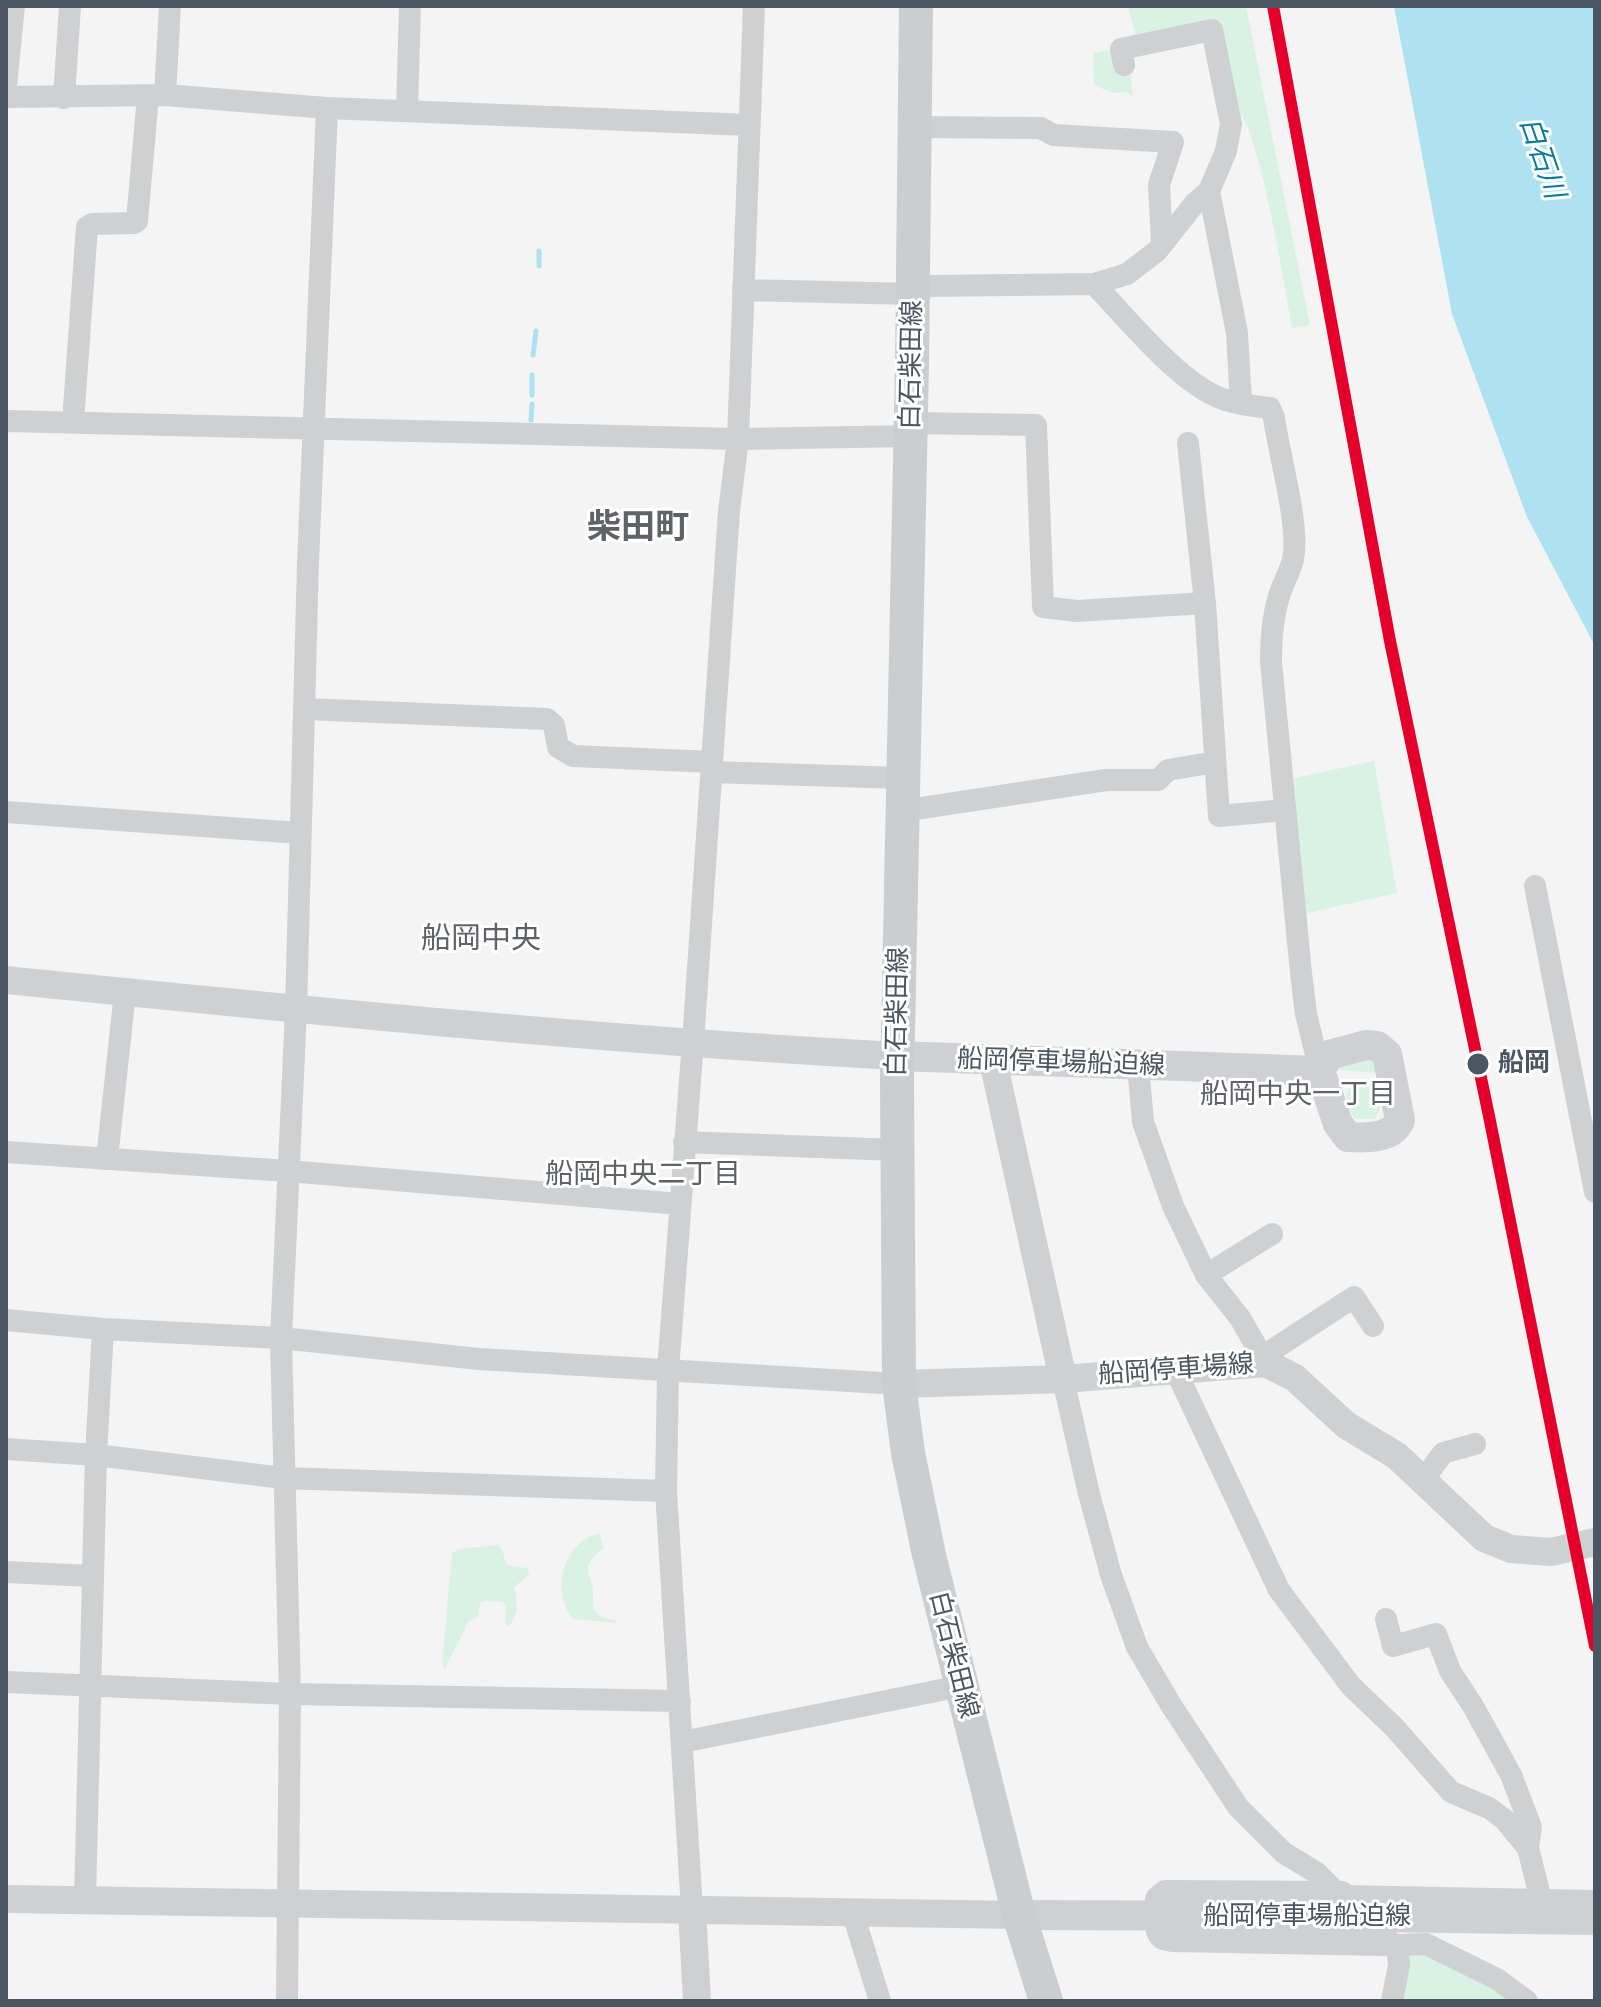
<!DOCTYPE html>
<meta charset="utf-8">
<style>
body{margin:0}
#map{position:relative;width:1601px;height:2007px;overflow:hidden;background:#f4f4f4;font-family:"Fira Sans",sans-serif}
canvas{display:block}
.frame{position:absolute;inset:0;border:8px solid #4a5661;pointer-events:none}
</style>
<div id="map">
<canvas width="1601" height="2007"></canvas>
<div class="frame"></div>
</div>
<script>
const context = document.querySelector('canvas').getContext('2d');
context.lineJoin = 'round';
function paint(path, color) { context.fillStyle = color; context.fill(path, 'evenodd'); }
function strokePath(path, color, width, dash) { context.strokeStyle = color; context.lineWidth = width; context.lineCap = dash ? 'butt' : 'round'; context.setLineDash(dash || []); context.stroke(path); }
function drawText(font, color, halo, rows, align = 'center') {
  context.font = font + ' "Fira Sans","Noto Sans JP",sans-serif'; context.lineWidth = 6; context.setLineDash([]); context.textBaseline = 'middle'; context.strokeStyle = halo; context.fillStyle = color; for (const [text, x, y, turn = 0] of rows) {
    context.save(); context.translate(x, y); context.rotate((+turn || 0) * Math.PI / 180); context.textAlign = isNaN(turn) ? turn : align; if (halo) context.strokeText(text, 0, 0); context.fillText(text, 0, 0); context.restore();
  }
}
const green = new Path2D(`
 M1128,6H1246L1310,325L1292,328C1287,296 1258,126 1239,113L1215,20L1136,37Z
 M1113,49L1130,70L1133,97L1126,92L1112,93L1094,85L1093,53Z
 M1374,761L1397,893L1303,914L1294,778Z
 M1363,1056L1377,1061L1378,1073L1339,1070L1341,1064Z
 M1355,1086L1379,1088L1382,1104L1375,1119H1355L1351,1114L1346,1094L1350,1088Z
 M600,1533L603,1548C584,1567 586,1564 593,1587C593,1588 593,1599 593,1600C592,1617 604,1618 618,1621L616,1623L573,1619C550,1590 563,1542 600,1533Z
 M499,1545C512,1566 495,1564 527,1568L530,1574L514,1587C517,1600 520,1617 507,1627L505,1621L506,1606L502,1602L485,1601L480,1603L478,1616L467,1623C462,1640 451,1653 445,1670L442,1664L452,1553L459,1549Z
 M1410,1953C1444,1953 1484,1981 1511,2001H1399Z`);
const water = new Path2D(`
 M1394,6H1595V646L1527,517L1452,314Z`);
const stream = new Path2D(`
 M539,266V251
 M533,355L536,331
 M532,375V395
 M531,420L532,404`);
const minor = new Path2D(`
 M6,86L14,6
 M165,95L170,6
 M6,97L165,95L327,108L750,125
 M64,98L70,6
 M407,111L410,6
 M915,127L1041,128L1053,135L1173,142L1159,185L1162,243
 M1209,191L1237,333L1241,403
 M1094,284C1126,317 1178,382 1220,398C1235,404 1253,406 1270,408L1274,418C1279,455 1300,526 1293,559C1290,573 1281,586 1278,600C1272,620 1271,641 1271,662L1301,973L1306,1014L1320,1071
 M743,290L913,294L930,286L1094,284L1127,274L1157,251L1195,203L1209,191L1226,151L1231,124L1212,30L1121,49L1124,65
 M6,421L738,439L911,436
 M73,422L87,227L92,224L134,223L137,221L148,96
 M911,423L1036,425L1043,607L1077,611L1205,603
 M1188,443L1205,603L1219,816L1285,810
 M305,709L547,719L554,725L558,747L573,756L712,762
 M711,772L902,778
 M902,811L1106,780H1158L1168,770L1215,762
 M6,812L300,833
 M1535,886L1595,1192
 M1138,1066L1143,1122L1173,1206L1206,1275L1240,1318L1266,1363
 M684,1142L897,1150
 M6,1152L288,1171L680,1204
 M107,1159L125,992
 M1206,1275L1272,1234
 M6,1320L103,1329L281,1338L479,1359L899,1384
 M1266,1363L1274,1349L1354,1297L1373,1326
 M1176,1371L1279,1590L1351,1686L1394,1727L1451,1792L1489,1808L1504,1819L1528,1848L1541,1900
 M1063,1379L1088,1490L1111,1575L1137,1647L1171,1705L1238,1807L1284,1853L1317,1873L1345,1901
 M6,1449L96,1455L283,1478L666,1491
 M1424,1479L1443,1453L1475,1444
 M6,1572L93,1576
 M1386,1619L1393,1646L1436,1634L1450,1671L1473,1706L1511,1775L1531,1827L1528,1848
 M6,1682L290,1694L680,1701
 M682,1742L961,1686
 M1341,1896L1595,1901
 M85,1900L96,1455L103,1329
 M692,1910L666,1491L668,1370L694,1028L729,511L738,439L754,6
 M853,1914L880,2001
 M1374,1931L1384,1941L1397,1945L1399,1965L1392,2001
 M1397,1945L1426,1944L1497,1979L1527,2001
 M287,2001L290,1694L281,1338L296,1010L308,562L327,108`);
const tertiary = new Path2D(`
 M6,980C303,1010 599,1040 897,1056
 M993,1061L1063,1379
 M899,1384L1063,1379L1266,1363L1295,1378L1346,1425L1397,1456L1484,1538L1511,1549L1551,1552L1595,1542
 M6,1899L1019,1915
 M692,1910L697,2001`);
const secondary = new Path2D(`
 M1366,1045L1377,1046L1387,1054L1400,1120C1393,1139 1365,1138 1348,1137L1338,1124L1320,1071L1329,1055Z
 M897,1056L1320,1071
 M1341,1896L1166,1895L1160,1900L1161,1931L1164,1935L1172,1937L1384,1941
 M1019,1915L1289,1916`);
const primary = new Path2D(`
 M916,6L912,365L897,1078L899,1384L908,1453L929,1555L1019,1915L1046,2001`);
const secondaryBridge = new Path2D(`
 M1302,1916L1595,1920`);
const rail1 = new Path2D(`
 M1273,6L1390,641L1490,1121L1595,1646`);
const markers = [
 [1478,1064,12,"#4a5661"]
];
const streetNames = [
 ["白石柴田線",912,365,-89],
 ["白石柴田線",898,1012,-89],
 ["船岡停車場船迫線",1061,1063,2],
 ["船岡停車場線",1176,1370,-4],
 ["白石柴田線",953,1655,76],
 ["船岡停車場船迫線",1307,1917]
];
const stopNames = [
 ["船岡",1498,1064]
];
const waterNames = [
 ["白石川",1541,158,71]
];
const neighbourhoodNames = [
 ["船岡中央一丁目",1298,1095],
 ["船岡中央二丁目",643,1175]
];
const quarterNames = [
 ["船岡中央",481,940]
];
const districtNames = [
 ["柴田町",638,529]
];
paint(green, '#d9f2e3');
paint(water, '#aee2f0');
strokePath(stream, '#aee2f0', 5);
strokePath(minor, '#ced0d2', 22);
strokePath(tertiary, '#ced0d2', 28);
strokePath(secondary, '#ced0d4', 30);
strokePath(primary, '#caced1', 34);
strokePath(secondaryBridge, '#ced0d4', 30);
strokePath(rail1, '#e4002b', 12);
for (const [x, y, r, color] of markers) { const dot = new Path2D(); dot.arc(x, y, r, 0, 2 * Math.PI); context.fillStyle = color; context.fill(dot); strokePath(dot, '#fff', 3); }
drawText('26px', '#4a5661', '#fff', streetNames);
drawText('bold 26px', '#4a5661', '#fff', stopNames, 'left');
drawText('italic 28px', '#0c7c9b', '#fff', waterNames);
drawText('28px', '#5f6368', '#fff', neighbourhoodNames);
drawText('30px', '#5f6368', '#fff', quarterNames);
drawText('bold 34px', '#5f6368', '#fff', districtNames);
</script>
